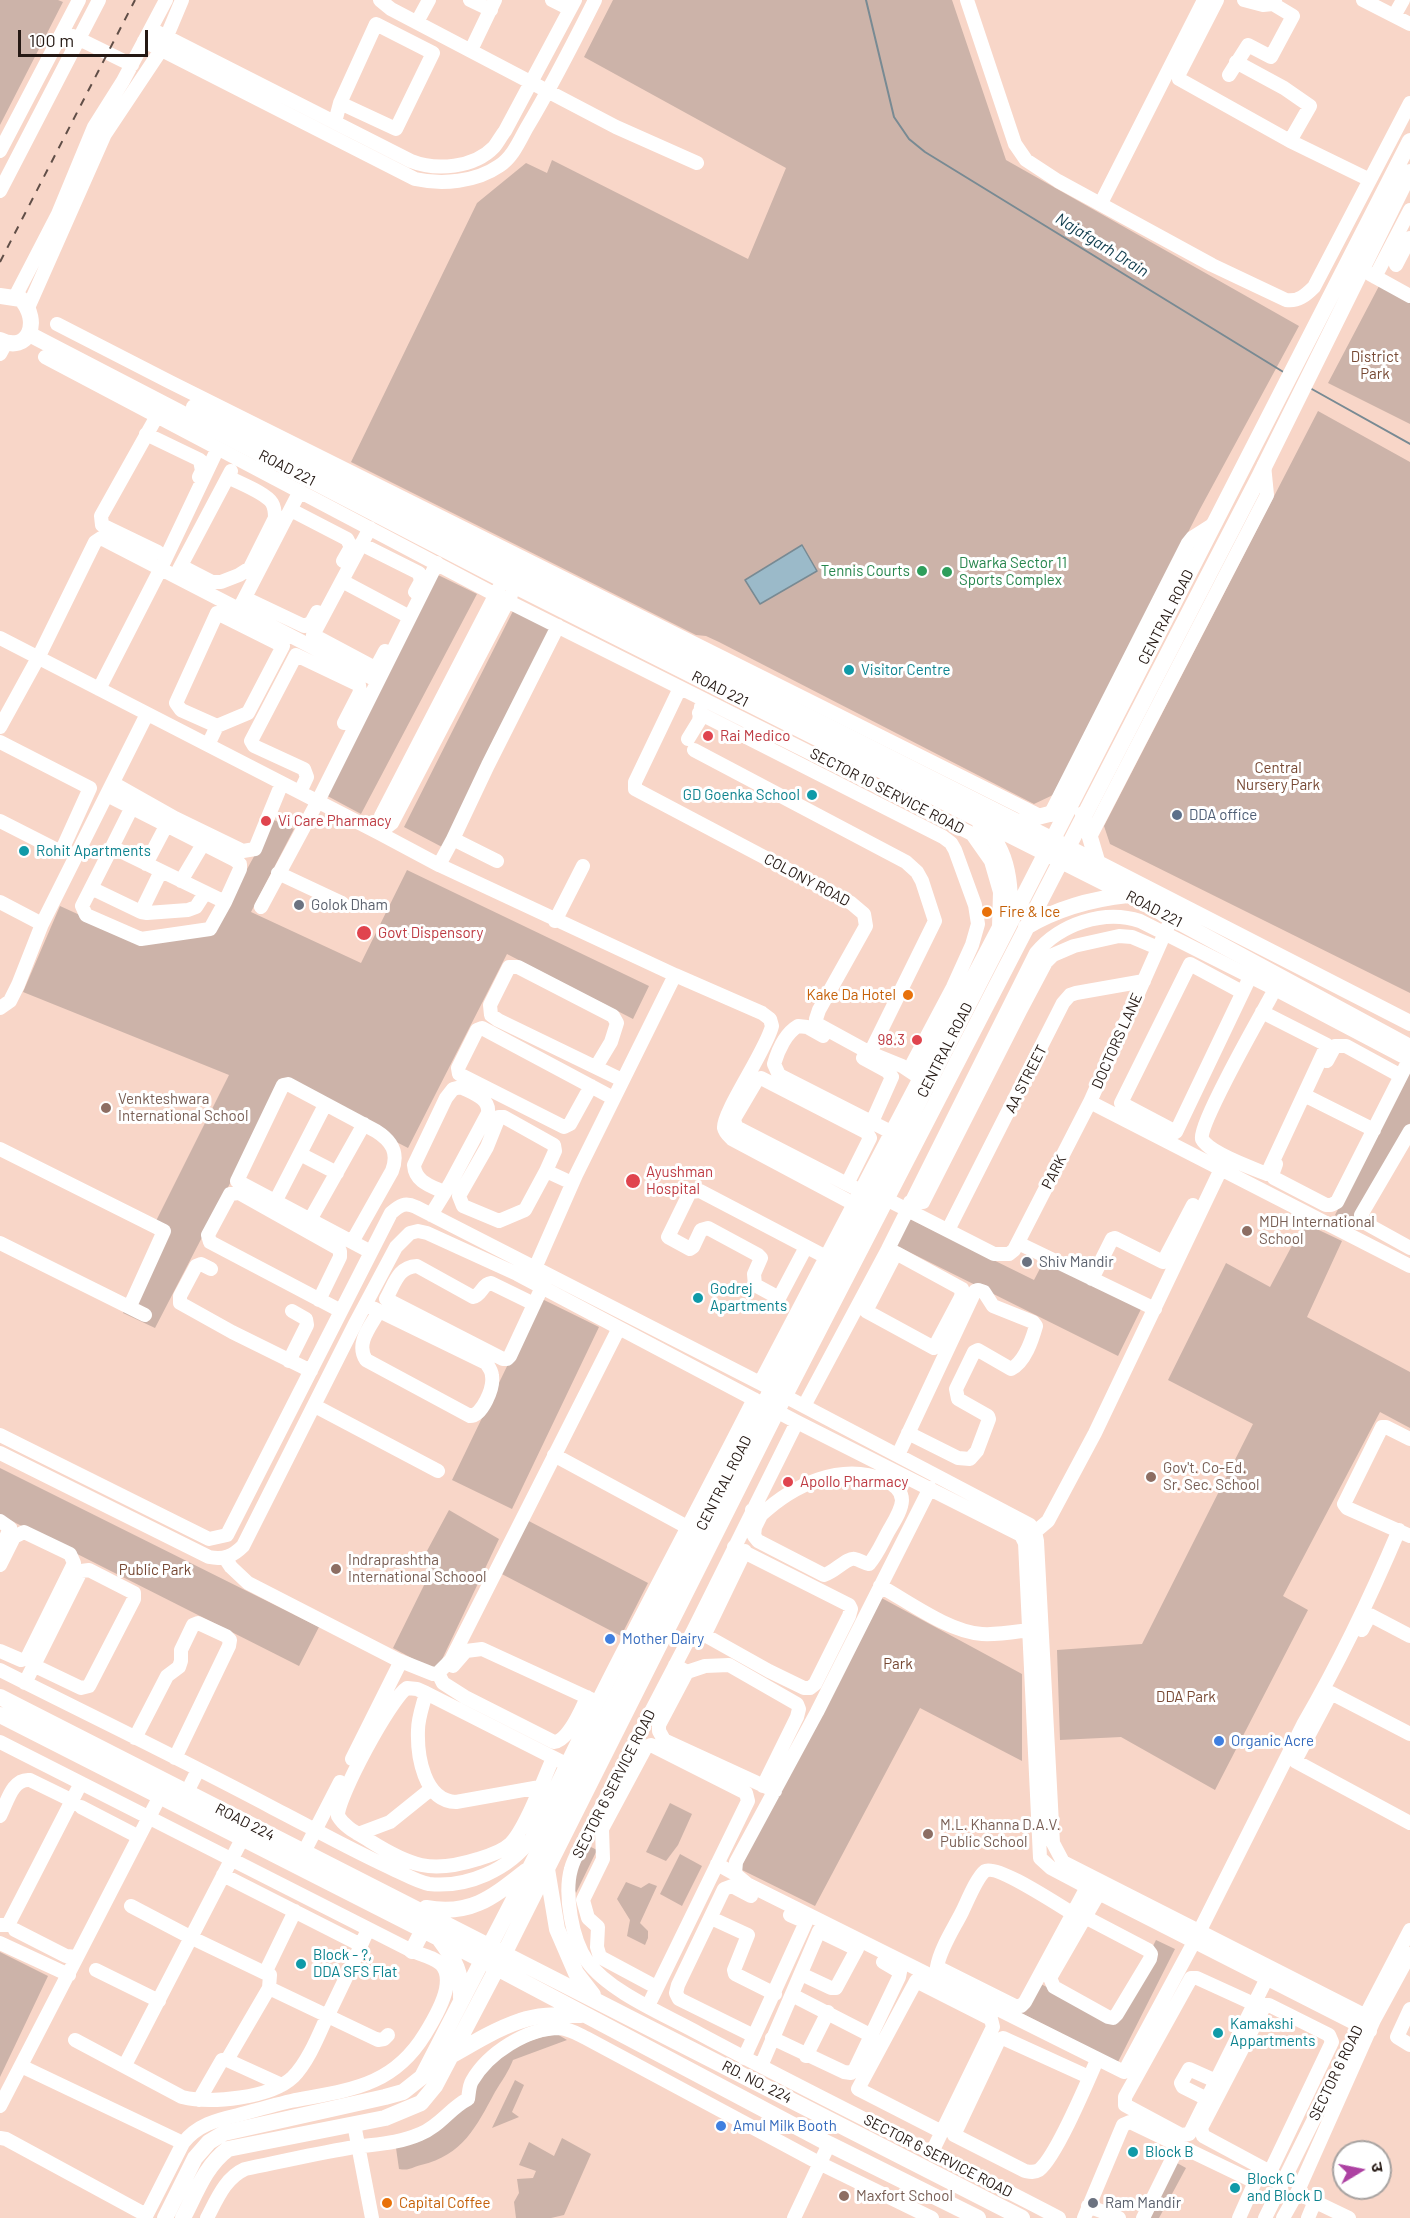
<!DOCTYPE html>
<meta charset="utf-8">
<style>
body{margin:0}
#map{position:relative;width:1410px;height:2218px;overflow:hidden;background:#f8d6c8;font-family:Barlow,"Noto Sans Devanagari",sans-serif}
canvas{display:block}
.north{position:absolute;left:1332px;top:2140px;width:60px;height:60px;box-sizing:border-box;background:#fff;border:2px solid #a8a3a1;border-radius:50%;rotate:80deg;font-size:16px;font-weight:700;line-height:24px;text-align:center;color:#251914}
.north::after{content:'';display:block;margin:auto;width:21px;height:27px;background:#ad42a2;clip-path:polygon(50% 0,100% 100%,50% 72%,0 100%)}
.scale{position:absolute;left:18px;top:30px;width:130px;height:27px;box-sizing:border-box;border:3px solid #251914;border-top:0;padding-left:8px;font-size:18px;line-height:21px;white-space:nowrap;color:#251914;-webkit-text-stroke:4px #fff;paint-order:stroke}
</style>
<div id="map">
<canvas width="1410" height="2218"></canvas>
<div class="north">उ</div>
<div class="scale">100 m</div>
</div>
<script>
const context = document.querySelector('canvas').getContext('2d');
context.lineJoin = 'round';
function paint(path, color) { context.fillStyle = color; context.fill(path, 'evenodd'); }
function strokePath(path, color, width, dash) { context.strokeStyle = color; context.lineWidth = width; context.lineCap = dash ? 'butt' : 'round'; context.setLineDash(dash || []); context.stroke(path); }
function drawText(font, color, halo, rows, align = 'center') {
  context.font = font + ' Barlow,sans-serif'; context.lineWidth = 6; context.setLineDash([]); context.textBaseline = 'middle'; context.strokeStyle = halo; context.fillStyle = color; for (const [text, x, y, turn = 0] of rows) {
    context.save(); context.translate(x, y); context.rotate((+turn || 0) * Math.PI / 180); context.textAlign = isNaN(turn) ? turn : align; if (halo) context.strokeText(text, 0, 0); context.fillText(text, 0, 0); context.restore();
  }
}
const green = new Path2D(`
 M0,0H58L63,2L0,125Z
 M613,0H952L1006,160L1299,326L1200,509L1053,795L1034,804L719,642L706,636L696,635L351,462L477,203L526,163L547,173L552,160L748,259L786,168L584,57Z
 M1379,286L1410,301V424L1328,383Z
 M1318,411L1410,462V993L1110,844L1104,826Z
 M434,573L477,594L361,814L320,792Z
 M513,611L551,630L442,847L404,827Z
 M274,820L294,829L251,912L361,963L407,870L649,986L633,1019L507,954L408,1148L282,1083L155,1328L123,1313L165,1227L156,1221L229,1075L23,992L60,906L139,942L213,931Z
 M1410,1069V1123L1358,1228L1335,1215Z
 M906,1217L1034,1280L1046,1257L1143,1305L1118,1356L893,1244Z
 M1304,1223L1342,1241L1307,1317L1410,1372V1428L1380,1412L1283,1596L1308,1610L1215,1790L1121,1737L1060,1740L1057,1650L1142,1644L1253,1424L1168,1380L1226,1263L1270,1287Z
 M540,1298L599,1327L512,1509L452,1480Z
 M0,1468L319,1627L299,1666L0,1515Z
 M449,1510L499,1539L438,1668L432,1669L393,1648L432,1569L421,1562Z
 M523,1518L648,1583L621,1636L496,1571Z
 M876,1595L1022,1674V1761L920,1708L815,1906L740,1869Z
 M670,1803L692,1814L678,1845L666,1861L646,1852Z
 M585,1844L597,1850L576,1893L569,1877Z
 M680,1854L702,1866L682,1906L660,1894Z
 M626,1882L641,1888L649,1883L657,1886L640,1923L648,1931V1938L645,1945L627,1936L630,1920L617,1899Z
 M1156,1940L1175,1949L1118,2062L1019,2012L1035,1981L1115,2022Z
 M0,1952L48,1976L0,2077Z
 M557,2034L567,2040L513,2060C509,2071 501,2082 495,2092C476,2127 463,2155 421,2165C411,2167 411,2171 399,2169L396,2148C461,2133 455,2102 494,2062C509,2047 536,2037 557,2034Z
 M515,2080L524,2085L512,2112L519,2117L492,2128Z
 M562,2138L591,2154L564,2215L551,2218H516L514,2202L519,2193L517,2179L533,2178L536,2171L519,2165L529,2142L554,2156Z
 M1168,2158L1186,2168L1159,2218H1139Z`);
const water = new Path2D(`
 M802,545L817,571L760,604L745,580Z`);
const stream = new Path2D(`
 M866,0L894,117L909,139L925,152L1285,373
 M1310,388L1410,444`);
const minor = new Path2D(`
 M380,0L391,9L616,127L697,163
 M470,0L491,10
 M552,0L570,9
 M967,0L1015,144L1026,160L1058,181L1212,265L1286,300C1298,302 1306,295 1314,287L1410,103
 M1217,0L1180,72L1179,79L1290,141L1370,180
 M1244,0L1263,5L1273,4
 M1363,0L1410,24
 M1394,16L1403,0
 M417,22L429,0
 M151,29L411,161C436,171 474,168 494,147C498,142 501,136 505,131L575,0
 M73,36L132,65
 M144,41L415,179C442,185 476,182 499,166C512,158 519,142 526,129C551,87 573,44 595,0
 M471,50L495,0
 M1236,62L1284,88L1310,106L1290,141
 M1229,75L1248,45L1271,57L1293,16L1273,4L1275,0
 M335,122L340,103L376,24L433,53L396,129L340,103
 M0,151L79,0
 M0,191L99,0
 M1101,203L1204,0
 M1396,265L1410,238
 M1370,274L1410,296
 M1375,277L1410,210
 M15,297L58,214L94,127L123,81L166,0
 M28,308L105,134L161,50L182,0
 M57,324L170,382L1040,816
 M0,354L6,343
 M45,357L509,602L972,834L991,861L1000,892L999,927L760,1383
 M157,416L101,516L102,525L158,552
 M146,434L200,460L202,471L199,477
 M291,510L347,539L351,547L343,561
 M370,528L313,635L373,667L378,664L385,651
 M361,544L419,573L421,581L415,592
 M181,566L212,582H221L239,575L250,568L275,518C275,514 275,508 272,503C266,493 239,483 228,477
 M177,573L231,471
 M342,581L404,614
 M245,598L304,626L311,623L317,612
 M241,605L300,491
 M0,638L379,833L439,865L675,975L576,1175L532,1275
 M680,688L635,782V789L851,903L864,914L866,926L819,1010L816,1019L817,1024L870,1053L902,1066L920,1078
 M99,689L161,568L218,448
 M699,713L943,837L951,843L955,850L975,905L978,924L972,945L953,987L909,1070
 M0,727L38,658L95,542L101,538L378,681
 M688,739L699,721L701,707
 M0,742L90,788L61,852L0,821
 M208,745L217,726L248,713L283,646L217,613L176,703L181,710L217,726
 M694,750L906,862L917,872L922,881L935,921L870,1053
 M113,783L175,818L243,851L255,849L282,783
 M300,792L307,777L304,769L254,746L251,741L296,655L359,685L360,692L344,723
 M107,795L235,860L240,864V869L225,902L112,847L82,906L86,915L141,939L210,929L225,902
 M1050,815L1188,543L1192,538L1214,524
 M379,833L392,823L511,595
 M379,833L381,816L499,588
 M1090,837L1267,495L1264,465
 M453,839L488,765L558,626
 M112,847L131,809
 M146,864L166,826
 M439,865L453,839L497,861
 M278,873L342,903
 M181,881L203,844
 M91,888L141,912L147,913L188,910L196,907L205,893
 M0,902L42,924
 M261,907L318,801L437,563
 M141,912L161,871
 M555,921L583,866
 M675,975L762,1013L770,1019L772,1026C767,1049 722,1113 724,1128C725,1133 729,1136 732,1139L854,1204
 M1242,992L1190,964L1121,1103L1176,1132L1250,977
 M0,1008L10,1001L18,985L42,924L147,714
 M1262,1012L1327,1045L1267,1174C1252,1168 1209,1153 1202,1139C1197,1128 1258,1020 1268,1002L1275,989
 M823,1036L807,1027L798,1026C786,1033 778,1050 774,1064L779,1075L891,1132
 M863,1058L887,1071L892,1077L872,1122
 M1327,1061L1335,1046H1346L1401,1076
 M596,1067L611,1042L617,1023L613,1016L518,967H509L490,1005L491,1015L498,1020L622,1080
 M591,1086L570,1124L564,1127L459,1074L458,1068L477,1030L482,1028L613,1098
 M1308,1097L1374,1130
 M1090,1102L1410,1266
 M1410,1131L1361,1215L1365,1223L1410,1248
 M0,1149L164,1231L130,1306
 M300,1154L337,1173
 M1276,1164L1272,1175L1274,1178L1326,1205H1331L1337,1202L1409,1060
 M546,1171L525,1210L499,1221L463,1206L459,1196L487,1147L499,1117H504L554,1145L555,1151L546,1171L572,1183
 M847,1184L736,1127L734,1119L757,1080L761,1078L866,1132L870,1138L847,1184L861,1191
 M886,1199L994,1254H1009L1014,1250L1090,1102L1168,926
 M275,1202L325,1105
 M910,1202H923L1020,1011L1046,962L1053,955L1074,946L1119,936L1132,937L1158,948
 M431,1215L450,1184L488,1113C490,1098 472,1093 461,1087L453,1089L446,1098L414,1165C415,1182 431,1186 444,1192
 M310,1220L364,1124
 M948,1230L1063,1003L1070,995L1076,993L1144,981
 M352,1242L392,1171C399,1153 392,1141 376,1131L288,1084L283,1085L237,1181L371,1252
 M0,1243L145,1315
 M1018,1243L1155,1309
 M806,1247L779,1298L755,1285L754,1274L761,1258L758,1255L708,1228L701,1230L693,1247L690,1249L668,1237L690,1192L700,1191L826,1257
 M888,1249L896,1253L866,1311L934,1348L961,1297L962,1289L896,1253
 M211,1269L201,1264L196,1266L180,1296V1303L232,1332L311,1371
 M1092,1279L1112,1239L1115,1238L1163,1262L1193,1205
 M319,1300L340,1257V1251L337,1248L239,1193L230,1194L208,1235L210,1242L341,1311
 M534,1304L491,1283C482,1284 482,1295 473,1297L417,1266C398,1267 395,1283 386,1299L503,1359H507L510,1356L537,1298L542,1287
 M365,1305L375,1309L486,1363C489,1367 492,1371 492,1376C494,1388 482,1416 470,1416L366,1360C355,1343 371,1326 379,1311
 M289,1361L307,1325L306,1319L292,1311
 M315,1406L438,1471
 M804,1406L888,1249L1036,953C1060,924 1104,909 1140,921L1275,989L1410,1060
 M797,1422L694,1629L582,1844C578,1852 573,1861 571,1869C564,1894 572,1940 587,1961C609,1992 666,2015 700,2034C819,2098 940,2156 1059,2218
 M0,1435L209,1539L227,1535L391,1213C400,1205 405,1202 416,1207L760,1383L1030,1525L1035,1532L1037,1541L1053,1843L1063,1862L1374,2020
 M1410,1439L1386,1427H1382L1344,1504L1347,1508L1410,1536
 M0,1453L209,1557C224,1560 233,1556 243,1546L356,1322L396,1247L410,1233L418,1231L427,1233L517,1274L797,1422L1021,1535L1025,1543L1040,1858L1051,1868L1087,1887L1370,2031
 M554,1455L689,1528
 M898,1455L975,1291L978,1290L984,1292L993,1306L1033,1322L1036,1326C1032,1340 1025,1362 1011,1369L978,1350L974,1352L956,1389L958,1399L988,1416L989,1419L977,1451L970,1459L958,1458L908,1433
 M752,1510L761,1515L755,1527L754,1536L758,1541L824,1575C835,1572 847,1557 855,1559C860,1560 863,1563 869,1564C877,1555 882,1543 888,1532C900,1511 914,1493 884,1480C841,1462 793,1485 761,1515
 M0,1521L10,1528L3,1544
 M1035,1532L1048,1521L1095,1433L1221,1169
 M225,1558L231,1567L248,1583L398,1660L433,1674L438,1673L451,1660L619,1328
 M0,1565L14,1537L24,1532L70,1554L74,1563L27,1658L21,1660L0,1651
 M880,1586C909,1602 949,1632 982,1634C997,1635 1014,1632 1029,1630
 M694,1629L769,1671L804,1688H810L815,1684L849,1616L851,1609L849,1605L734,1547
 M1362,1630L1370,1615L1410,1636
 M704,1636L745,1551
 M675,1665L687,1672L659,1725V1731L664,1740L775,1791
 M453,1666L466,1651L482,1649L593,1700
 M0,1670C91,1716 183,1760 273,1808C314,1829 353,1851 395,1870C406,1875 418,1882 429,1884C467,1888 509,1870 532,1838C600,1689 680,1545 754,1399
 M687,1672L705,1666L729,1665L797,1704L799,1709L797,1717L763,1786
 M438,1673L443,1683L465,1697L554,1742C568,1741 582,1709 587,1697
 M25,1683L81,1571L89,1570L134,1593V1599L89,1686L81,1688L35,1666
 M426,1693C423,1705 418,1718 418,1730C417,1756 424,1801 456,1802L540,1787
 M1331,1693L1410,1734
 M1330,1695L1295,1761L1410,1823
 M135,1738L167,1676L179,1667L181,1661V1650L193,1625L198,1623L226,1636L230,1640L229,1646L175,1758
 M0,1742L412,1951C434,1959 451,1961 446,1989C443,2004 433,2021 425,2034C392,2088 347,2090 291,2101C274,2105 256,2110 238,2115C216,2120 197,2125 183,2143L145,2218
 M553,1758C544,1778 525,1830 510,1844C502,1852 488,1856 478,1859C431,1874 410,1866 370,1841C359,1834 345,1828 338,1816C337,1798 391,1698 407,1688L417,1689L426,1693L566,1764
 M352,1759L401,1661
 M187,1792L198,1770
 M81,1807L139,1837
 M0,1816C7,1803 12,1778 30,1780L71,1800
 M358,1834L390,1822L431,1789
 M304,1852L340,1782
 M717,1864L735,1874L747,1884L1124,2072L1194,1942L1304,1723C1340,1661 1371,1596 1399,1530
 M735,1874L736,1862L817,1712L930,1488
 M223,1875L361,1945
 M751,1896L732,1886L724,1889L678,1985L676,1993L679,1999L754,2036
 M131,1906L190,1937L265,1973
 M1072,1913C1058,1905 997,1864 985,1871C977,1877 967,1902 962,1912C954,1928 940,1949 937,1967L1015,2006H1021L1025,2002L1087,1887
 M1085,1917L1148,1950L1151,1954L1150,1959L1117,2014L1113,2018L1108,2017L1054,1987L1050,1978L1099,1893
 M711,1918L748,1935L734,1970L735,1974L775,1994
 M0,1925H8L81,1783
 M15,1930L66,1956L77,1957L160,1796
 M0,1943L69,1975
 M96,1970L159,2001
 M801,1974L831,1988H836L857,1949
 M269,1988L378,2040L384,2039L388,2035
 M792,1995L872,2036
 M1254,2004L1197,1978H1191L1125,2097V2105L1181,2135L1189,2134L1191,2131L1267,1978
 M1265,2005H1269L1329,2035L1332,2042L1270,2172L1203,2136L1201,2128Z
 M648,2006L748,1801L746,1793L651,1745L646,1747L602,1829L603,1859L583,1900L588,1918L598,1927L597,1947L600,1957L656,1987
 M1410,2009L1397,2037L1410,2045
 M772,2038L844,2072L851,2073L855,2069L899,1977L900,1972L883,1962
 M75,2040L182,2097C211,2104 271,2098 293,2077C307,2063 317,2039 325,2021C340,1990 355,1960 368,1929
 M806,2056L828,2012
 M744,2058L806,1922L790,1915
 M227,2060L269,1988L270,1975L265,1973L295,1911
 M125,2065L242,1839
 M21,2066L183,2143
 M761,2066L819,1931L850,1946
 M1089,2077L1003,2038L999,2040L954,2135L1025,2171C1030,2172 1034,2173 1039,2170C1056,2157 1087,2083 1097,2060
 M1207,2099L1183,2087L1181,2083L1189,2069L1216,2081
 M199,2100L222,2060H227L282,2085
 M0,2106L77,1957
 M354,2124L372,2218
 M0,2138L6,2139L146,2215
 M932,2152L993,2027L991,2019L916,1981L858,2089L942,2132
 M1297,2193L1349,2218
 M1088,2206L1119,2218
 M207,2218C217,2199 225,2178 245,2169C279,2162 314,2154 349,2148C373,2144 397,2144 420,2134C440,2126 450,2108 468,2099C469,2093 469,2086 472,2081C488,2053 527,2028 560,2028C570,2029 578,2034 586,2038L819,2163L932,2218
 M794,2218L829,2144
 M1084,2218L1123,2125L1130,2122L1255,2182L1239,2218
 M1143,2218L1179,2145
 M1265,2218L1360,2026L1410,1930
 M1283,2218L1297,2193L1374,2020L1410,1954
 M1308,2218L1315,2201`);
const major = new Path2D(`
 M0,296L21,299C41,321 29,354 0,340
 M29,334L503,580L1129,895L1410,1047
 M194,407L1053,840L1410,1023
 M863,779L870,764
 M1083,814L1098,864
 M1018,822L1069,809
 M980,823C986,830 993,838 998,846C1010,868 1011,897 1009,921
 M1026,927C1058,908 1090,899 1128,895
 M0,1697L1022,2218
 M0,1715L482,1960L829,2144L978,2218
 M547,1869L557,1929L576,1973L593,1995
 M426,1908C471,1916 493,1897 526,1871
 M440,1940C455,1960 462,1973 461,1998
 M412,1951L423,1930
 M451,2056C473,2043 496,2029 520,2021C539,2014 561,2015 581,2015
 M165,2218L195,2158L209,2142L224,2133L385,2097L403,2092L422,2077L530,1868L764,1404L1410,141
 M183,2218C196,2193 205,2166 228,2149L385,2118L421,2103L435,2086L497,1968L777,1411L1259,477L1410,172`);
const rail = new Path2D(`
 M0,262L135,0`);
const markers = [
 [922,571,6,"#2e9e5b"],
 [947,572,6,"#2e9e5b"],
 [849,670,6,"#0f9aa8"],
 [708,736,6,"#e0444e"],
 [812,795,6,"#0f9aa8"],
 [1177,815,6,"#5c6f8a"],
 [266,821,6,"#e0444e"],
 [24,851,6,"#0f9aa8"],
 [299,905,6,"#6b7280"],
 [987,912,6,"#e8710a"],
 [364,933,8,"#e0444e"],
 [908,995,6,"#e8710a"],
 [917,1040,6,"#e0444e"],
 [106,1108,6,"#8d6e63"],
 [633,1181,8,"#e0444e"],
 [1247,1231,6,"#8d6e63"],
 [1027,1262,6,"#6b7280"],
 [698,1298,6,"#0f9aa8"],
 [1151,1477,6,"#8d6e63"],
 [788,1482,6,"#e0444e"],
 [336,1569,6,"#8d6e63"],
 [610,1639,6,"#3f7fe0"],
 [1219,1741,6,"#3f7fe0"],
 [928,1834,6,"#8d6e63"],
 [301,1964,6,"#0f9aa8"],
 [1218,2033,6,"#0f9aa8"],
 [721,2126,6,"#3f7fe0"],
 [1133,2152,6,"#0f9aa8"],
 [1235,2188,6,"#0f9aa8"],
 [844,2196,6,"#8d6e63"],
 [387,2203,6,"#e8710a"],
 [1093,2203,6,"#6b7280"]
];
const parkNames = [
 ["District",1375,357],
 ["Park",1375,374],
 ["Central",1278,768],
 ["Nursery Park",1278,785],
 ["Public Park",155,1570],
 ["Park",898,1664],
 ["DDA Park",1186,1697]
];
const streetNames = [
 ["ROAD 221",287,468,27],
 ["CENTRAL ROAD",1166,617,-63],
 ["ROAD 221",720,689,27],
 ["SECTOR 10 SERVICE ROAD",887,791,27],
 ["COLONY ROAD",807,880,28],
 ["ROAD 221",1154,909,28],
 ["DOCTORS LANE",1117,1041,-66],
 ["CENTRAL ROAD",945,1050,-63],
 ["AA STREET",1026,1079,-63],
 ["PARK",1054,1172,-63],
 ["CENTRAL ROAD",724,1483,-63],
 ["SECTOR 6 SERVICE ROAD",614,1784,-63],
 ["ROAD 224",245,1822,27],
 ["SECTOR 6 ROAD",1336,2073,-64],
 ["RD. NO. 224",757,2082,27],
 ["SECTOR 6 SERVICE ROAD",938,2156,27]
];
const leisureNames = [
 ["Dwarka Sector 11",959,563],
 ["Sports Complex",959,580],
 ["Tennis Courts",910,571,"right"]
];
const cultureNames = [
 ["Visitor Centre",861,670],
 ["GD Goenka School",800,795,"right"],
 ["Rohit Apartments",36,851],
 ["Godrej",710,1289],
 ["Apartments",710,1306],
 ["Block - ?,",313,1955],
 ["DDA SFS Flat",313,1972],
 ["Kamakshi",1230,2024],
 ["Appartments",1230,2041],
 ["Block B",1145,2152],
 ["Block C",1247,2179],
 ["and Block D",1247,2196]
];
const healthNames = [
 ["Rai Medico",720,736],
 ["Vi Care Pharmacy",278,821],
 ["Govt Dispensory",378,933],
 ["98.3",905,1040,"right"],
 ["Ayushman",646,1172],
 ["Hospital",646,1189],
 ["Apollo Pharmacy",800,1482]
];
const serviceNames = [
 ["DDA office",1189,815]
];
const worshipNames = [
 ["Golok Dham",311,905],
 ["Shiv Mandir",1039,1262],
 ["Ram Mandir",1105,2203]
];
const foodNames = [
 ["Fire & Ice",999,912],
 ["Kake Da Hotel",896,995,"right"],
 ["Capital Coffee",399,2203]
];
const educationNames = [
 ["Venkteshwara",118,1099],
 ["International School",118,1116],
 ["MDH International",1259,1222],
 ["School",1259,1239],
 ["Gov't. Co-Ed.",1163,1468],
 ["Sr. Sec. School",1163,1485],
 ["Indraprashtha",348,1560],
 ["International Schoool",348,1577],
 ["M.L. Khanna D.A.V.",940,1825],
 ["Public School",940,1842],
 ["Maxfort School",856,2196]
];
const shopNames = [
 ["Mother Dairy",622,1639],
 ["Organic Acre",1231,1741],
 ["Amul Milk Booth",733,2126]
];
const waterNames = [
 ["Najafgarh Drain",1102,245,32]
];
paint(green, '#ccb3a9');
paint(water, '#9bbac9');
strokePath(water, '#788a93', 1.5);
strokePath(stream, '#788a93', 2);
strokePath(minor, '#fff', 14);
strokePath(major, '#fff', 16);
strokePath(rail, '#604e47', 2, [8, 8]);
for (const [x, y, r, color] of markers) { const dot = new Path2D(); dot.arc(x, y, r, 0, 2 * Math.PI); context.fillStyle = color; context.fill(dot); strokePath(dot, '#fff', 2); }
drawText('15px', '#774934', '#fff', parkNames);
drawText('15px', '#251914', '#fff', streetNames);
drawText('15px', '#27864d', '#fff', leisureNames, 'left');
drawText('15px', '#0d838f', '#fff', cultureNames, 'left');
drawText('15px', '#be3a42', '#fff', healthNames, 'left');
drawText('15px', '#4e5e75', '#fff', serviceNames, 'left');
drawText('15px', '#5b616d', '#fff', worshipNames, 'left');
drawText('15px', '#c56008', '#fff', foodNames, 'left');
drawText('15px', '#785e54', '#fff', educationNames, 'left');
drawText('15px', '#366cbe', '#fff', shopNames, 'left');
drawText('italic 16px', '#0e3b4c', '#fff', waterNames);
</script>
